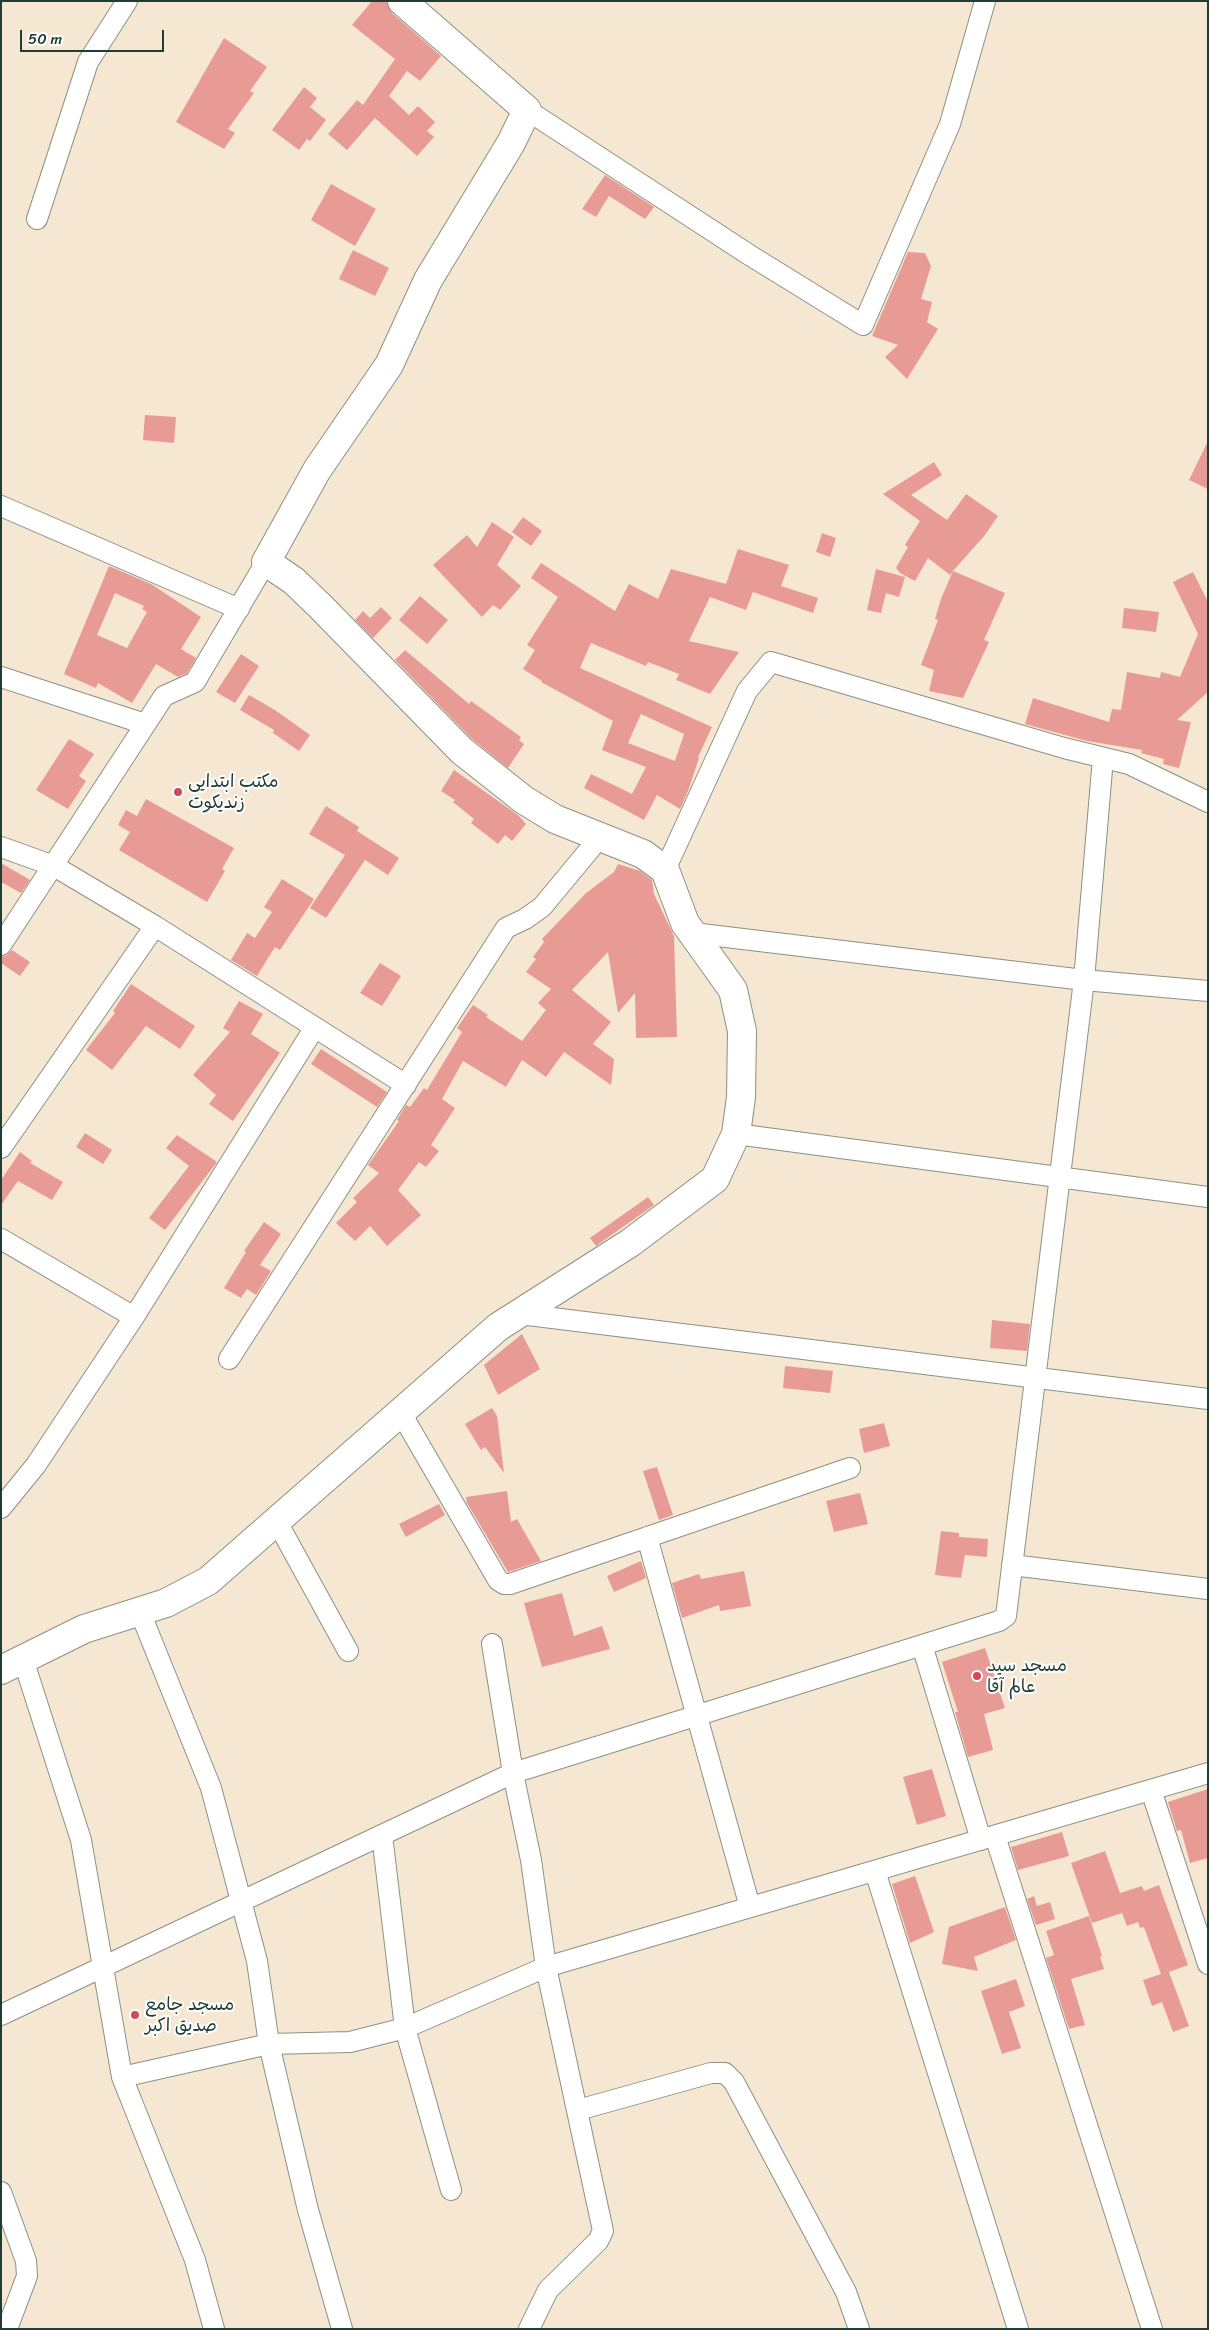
<!DOCTYPE html>
<meta charset="utf-8">
<style>
body{margin:0}
#map{position:relative;width:1209px;height:2330px;overflow:hidden;background:#f6e7d2;font-family:Sriracha,sans-serif}
canvas{display:block}
.frame{position:absolute;inset:0;border:2px solid #1f3d34;pointer-events:none}
.scale{position:absolute;left:20px;top:30px;width:144px;height:22px;box-sizing:border-box;border:2px solid #1f3d34;border-top:0;padding-left:6px;font-size:15px;line-height:18px;white-space:nowrap;color:#1f3d34;-webkit-text-stroke:4px #fff;paint-order:stroke}
</style>
<div id="map">
<canvas width="1209" height="2330"></canvas>
<div class="frame"></div>
<div class="scale">50 m</div>
</div>
<script>
const context = document.querySelector('canvas').getContext('2d');
context.lineJoin = 'round';
function paint(path, color) { context.fillStyle = color; context.fill(path, 'evenodd'); }
function strokePath(path, color, width, dash) { context.strokeStyle = color; context.lineWidth = width; context.lineCap = dash ? 'butt' : 'round'; context.setLineDash(dash || []); context.stroke(path); }
function drawText(font, color, halo, rows, align = 'center') {
  context.font = font + ' Sriracha,"Playpen Sans Arabic",sans-serif'; context.lineWidth = 4; context.setLineDash([]); context.textBaseline = 'middle'; context.strokeStyle = halo; context.fillStyle = color; for (const [text, x, y, turn = 0] of rows) {
    context.save(); context.translate(x, y); context.rotate((+turn || 0) * Math.PI / 180); context.textAlign = isNaN(turn) ? turn : align; if (halo) context.strokeText(text, 0, 0); context.fillText(text, 0, 0); context.restore();
  }
}
const building = new Path2D(`
 M372,1H387L392,13L441,56L420,81L407,71L389,96L409,115L418,106L435,122L427,131L434,137L417,156L375,118L347,150L328,134L357,100L363,105L395,59L352,25Z
 M224,38L267,67L250,91L254,93L228,129L235,133L224,149L176,122Z
 M304,87L317,98L310,107L326,120L310,141L307,139L299,150L272,130Z
 M605,175L654,207L645,219L609,196L596,217L582,209Z
 M331,184L376,209L355,246L311,220Z
 M353,250L389,268L375,296L339,279Z
 M908,252L925,253L931,266L921,299L932,302L927,322L938,329L907,379L885,357L898,345L872,336Z
 M145,415L176,417L174,443L143,440Z
 M1208,441V489L1189,480Z
 M934,462L942,475L911,495L947,520L966,494L998,516L985,535L953,571L1005,593L984,640L989,642L963,698L929,691L934,670L921,665L938,620L935,619L941,599L953,571L950,575L928,558L915,581L900,573L896,568L908,547L905,545L920,521L883,494Z
 M523,517L542,531L531,546L512,532Z
 M492,522L514,537L497,565L521,586L500,610L493,605L482,617L433,565L467,535L477,547Z
 M822,533L836,538L830,557L816,552Z
 M738,549L789,565L781,586L818,598L813,613L753,592L746,610L710,597L689,641L739,652L710,694L676,680L679,674L648,662L646,666L591,643L580,668L712,727L698,757L699,758L688,791L680,809L657,795L644,820L584,788L591,774L632,794L646,767L602,750L613,721L541,682L542,681L523,669L535,650L527,645L558,597L531,578L541,563L615,611L629,584L658,599L671,569L726,584ZM641,714L684,734L675,761L628,743Z
 M109,566L151,584L201,617L181,649L196,658L187,673L178,677L156,664L132,703L98,683L96,688L64,674ZM115,593L144,606L142,609L147,612L127,648L97,635Z
 M876,569L905,577L899,597L886,593L881,613L867,610Z
 M1193,572L1208,602V692L1177,720L1191,722L1179,768L1163,764L1164,759L1141,753L1142,750L1087,741L1025,724L1033,698L1109,722L1112,709L1121,710L1127,672L1160,678L1161,672L1180,677L1198,634L1173,582Z
 M420,596L448,620L427,644L399,620Z
 M381,607L392,618L373,638L355,620L363,611L370,618Z
 M1124,608L1159,612L1156,632L1122,628Z
 M405,650L469,704L471,701L521,737L519,740L524,744L508,768L472,739L395,660Z
 M241,654L259,666L235,703L216,692Z
 M249,695L275,710L310,735L299,751L273,733L274,730L240,710Z
 M69,739L94,754L79,776L86,781L68,809L36,790Z
 M454,770L518,815L526,824L512,841L505,835L498,844L471,823L474,819L453,802L455,800L441,791Z
 M146,799L234,848L222,869L225,871L207,902L119,850L130,832L118,825L126,810L137,816Z
 M326,806L359,827L357,831L399,858L388,875L365,860L326,918L310,908L345,855L309,834Z
 M1,863L30,880L21,893L1,882Z
 M618,864L640,871L652,880L654,894L674,936L677,1037L636,1038L635,993L618,1013L608,952L572,990L611,1022L593,1044L614,1059L611,1085L564,1052L546,1077L522,1060L506,1087L463,1061L442,1099L455,1108L431,1145L439,1151L426,1167L419,1162L398,1190L421,1215L387,1246L370,1226L355,1241L336,1223L357,1202L353,1198L379,1173L368,1165L399,1121L397,1120L406,1105L410,1107L424,1088L427,1090L462,1032L457,1028L473,1005L488,1015L486,1017L522,1041L546,1010L538,1003L551,989L526,972L536,959L533,957L544,942L542,939L586,893L614,872Z
 M282,879L314,899L280,950L275,947L257,976L231,960L247,933L255,938L272,912L264,907Z
 M12,950L30,962L20,976L1,963V957L7,955Z
 M380,963L401,976L382,1006L360,993Z
 M131,984L195,1026L180,1049L146,1026L112,1070L86,1050L115,1013L113,1011Z
 M239,1001L263,1014L251,1034L280,1053L233,1121L209,1104L216,1095L193,1075L230,1032L223,1028Z
 M321,1049L387,1092L377,1107L311,1064Z
 M85,1133L112,1150L103,1164L76,1147Z
 M177,1135L217,1162L165,1230L149,1218L189,1166L166,1148Z
 M20,1152L32,1161L30,1163L63,1182L52,1200L18,1181L1,1205V1180Z
 M648,1197L654,1205L596,1246L590,1238Z
 M264,1222L281,1234L260,1265L271,1271L256,1295L247,1289L241,1298L224,1288L246,1252L244,1251Z
 M992,1320L1030,1324L1027,1351L990,1348Z
 M522,1334L540,1369L498,1395L484,1365Z
 M785,1366L833,1371L830,1393L783,1388Z
 M492,1408L497,1416L504,1473L485,1447L481,1450L465,1424Z
 M884,1423L890,1446L864,1453L859,1429Z
 M657,1467L673,1515L659,1520L643,1471Z
 M507,1491L511,1522L517,1519L541,1561L508,1572L467,1503L466,1497Z
 M860,1493L868,1524L834,1532L826,1501Z
 M439,1504L445,1515L406,1537L399,1524Z
 M941,1531L959,1533V1537L988,1539L987,1557L965,1555L961,1578L935,1575Z
 M641,1561L646,1578L614,1592L607,1576Z
 M744,1571L751,1606L720,1611L719,1605L682,1618L672,1583L699,1574L701,1579Z
 M562,1593L574,1636L602,1626L610,1649L542,1667L524,1603Z
 M985,1648L1005,1708L984,1714L993,1750L968,1757L955,1712H958L942,1662Z
 M932,1769L946,1816L917,1825L903,1777Z
 M1208,1789V1858L1190,1863L1181,1830L1177,1831L1168,1802Z
 M1062,1832L1069,1856L1018,1870L1011,1847Z
 M1105,1851L1120,1893L1142,1886L1144,1891L1159,1885L1188,1965L1169,1972L1189,2026L1173,2032L1162,2002L1152,2006L1143,1980L1161,1974L1144,1927L1140,1928L1138,1922L1127,1926L1122,1913L1092,1923L1071,1863Z
 M915,1876L934,1932L910,1943L892,1884Z
 M1034,1896L1037,1906L1050,1902L1055,1919L1036,1925L1027,1899Z
 M1005,1907L1016,1940L974,1957L978,1971L942,1964L949,1927Z
 M1089,1916L1102,1956L1100,1957L1104,1969L1071,1979L1085,2025L1069,2029L1046,1958L1054,1955L1046,1931Z
 M1016,1979L1025,2006L1009,2012L1021,2048L1002,2054L981,1991Z`);
const street = new Path2D(`
 M527,110L751,256L863,325L950,124L985,1
 M37,219L88,62L127,1
 M1,506L239,609
 M1,677L145,724
 M1,847L54,866L155,926L406,1085
 M665,870L747,691L771,662L1064,748L1129,764L1208,802
 M693,933L1084,980L1208,991
 M1,945L164,696L195,682L266,562
 M736,1134L1208,1197
 M1,1148L155,926
 M1,1239L134,1317
 M520,1314L1208,1399
 M229,1359L506,928L525,919L542,907L600,837
 M401,1413L498,1580L504,1584H510L850,1468
 M1,1508L36,1465L134,1317L315,1027
 M276,1520L348,1651
 M647,1537L750,1907
 M1012,1565L1208,1589
 M140,1612L211,1788L257,1961L269,2044L308,2210L342,2329
 M492,1644L513,1773L531,1860L546,1967L603,2231L598,2241L548,2290L529,2329
 M922,1645L981,1840
 M23,1659L81,1840L122,2077L195,2260L214,2329
 M1151,1790L1208,1964
 M382,1835L405,2028L451,2190
 M995,1836L1152,2329
 M875,1871L1018,2329
 M1,2015L513,1773L999,1621L1006,1616L1084,980L1103,758
 M122,2077L269,2044L350,2042L405,2028L546,1967L1208,1773
 M578,2110L711,2073H725L734,2082L846,2292L859,2329
 M1,2192L26,2261L27,2276L7,2329`);
const secondary = new Path2D(`
 M1,1670L84,1629L166,1603L208,1581L498,1327L630,1243L715,1179L736,1134L741,1097L742,1031L733,990L685,923L665,870L643,854L555,819L524,800L462,751L320,606L294,581L266,562L317,470L389,365L428,280L511,143L527,110L402,1`);
const markers = [
 [178,792,5,"#d1495b"],
 [977,1676,5,"#d1495b"],
 [135,2015,5,"#d1495b"]
];
const poiNames = [
 ["مکتب ابتدایی",188,782],
 ["زندیکوت",188,803],
 ["مسجد سید",987,1666],
 ["عالم آقا",987,1687],
 ["مسجد جامع",145,2005],
 ["صدیق اکبر",145,2026]
];
paint(building, '#e89b95');
strokePath(street, '#8a9283', 22);
strokePath(secondary, '#8a9283', 30);
strokePath(street, '#fff', 20);
strokePath(secondary, '#fff', 28);
for (const [x, y, r, color] of markers) { const dot = new Path2D(); dot.arc(x, y, r, 0, 2 * Math.PI); context.fillStyle = color; context.fill(dot); strokePath(dot, '#fff', 2); }
drawText('18px', '#1f3d34', '#fff', poiNames, 'left');
</script>
